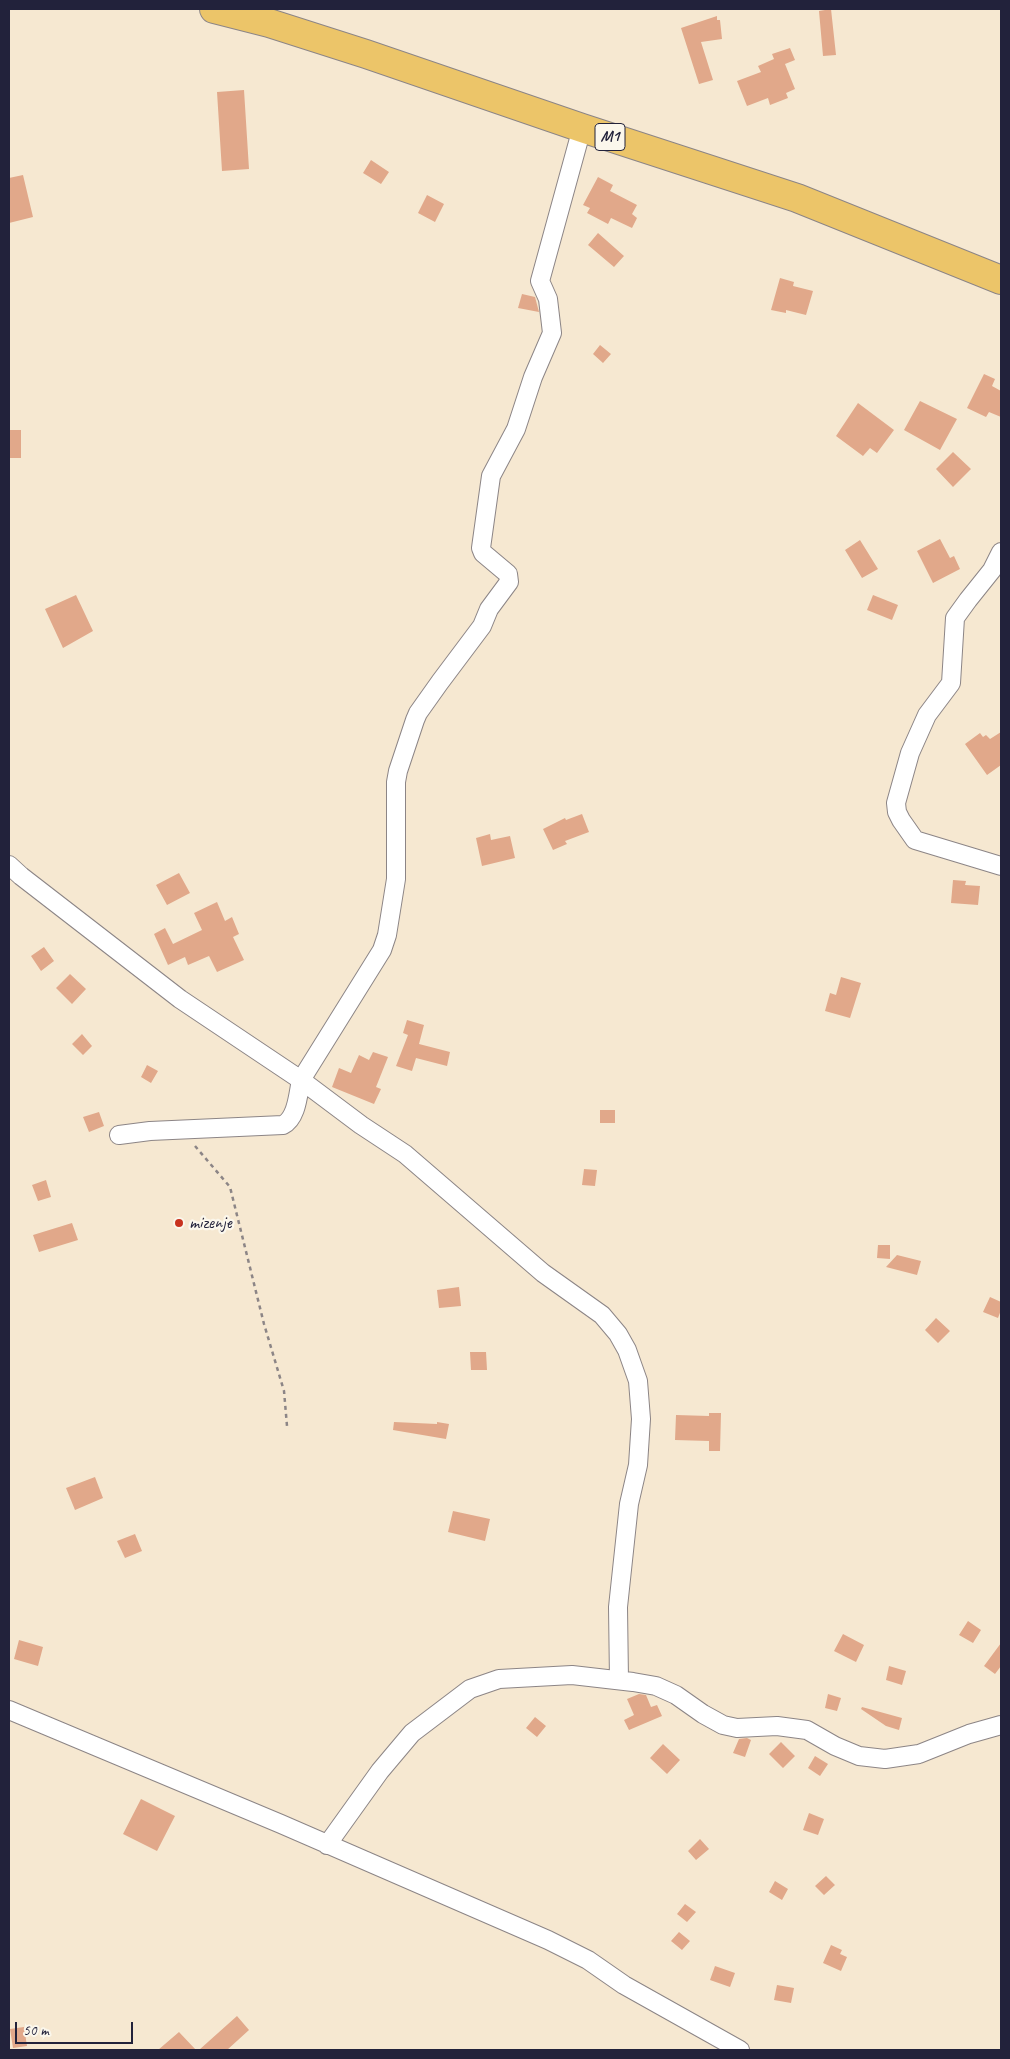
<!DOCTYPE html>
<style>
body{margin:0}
#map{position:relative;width:1010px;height:2059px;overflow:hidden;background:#f6e8d1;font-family:Caveat,sans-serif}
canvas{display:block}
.frame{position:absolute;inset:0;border:10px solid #22223b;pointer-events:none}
.scale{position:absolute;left:15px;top:2022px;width:118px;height:22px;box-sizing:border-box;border:2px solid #22223b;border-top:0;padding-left:6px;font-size:15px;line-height:18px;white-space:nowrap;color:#22223b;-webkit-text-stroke:4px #fbf7ec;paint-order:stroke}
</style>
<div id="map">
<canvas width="1010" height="2059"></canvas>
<div class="frame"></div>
<div class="scale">50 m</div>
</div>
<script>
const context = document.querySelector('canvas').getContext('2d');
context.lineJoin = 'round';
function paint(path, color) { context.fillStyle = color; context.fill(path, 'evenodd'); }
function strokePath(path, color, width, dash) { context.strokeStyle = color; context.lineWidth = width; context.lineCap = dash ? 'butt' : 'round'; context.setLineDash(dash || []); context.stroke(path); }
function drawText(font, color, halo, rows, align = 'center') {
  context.font = font + ' Caveat,sans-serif'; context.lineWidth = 4.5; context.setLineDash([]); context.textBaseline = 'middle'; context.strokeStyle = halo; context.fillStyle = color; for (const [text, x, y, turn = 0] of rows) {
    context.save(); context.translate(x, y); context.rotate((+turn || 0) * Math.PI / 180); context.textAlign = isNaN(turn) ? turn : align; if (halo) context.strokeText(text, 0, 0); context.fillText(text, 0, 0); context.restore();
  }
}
const building = new Path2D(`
 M831,9L836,55L823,56L819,11Z
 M717,16V20H720L722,39L701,42L713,80L699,84L681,28Z
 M790,48L795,60L785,64L795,89L786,93L788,98L770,105L768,98L747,106L737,81L761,72L758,66L774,59L772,54Z
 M244,90L249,169L222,171L217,92Z
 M371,160L389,172L381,184L363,173Z
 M23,175L33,217L9,223V178Z
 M598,177L613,185L610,191L637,205L632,214L637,218L632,228L611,218L608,224L587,213L590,208L583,205Z
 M427,195L444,204L435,222L418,213Z
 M598,233L624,256L614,267L588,245Z
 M780,278L794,282L793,286L813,291L806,315L786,310V313L771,310Z
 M522,294L535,297L539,312L518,308Z
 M600,345L611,354L603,363L593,354Z
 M984,374L995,379L992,386L1001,391V417L989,412L986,417L967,408Z
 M920,401L957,419L940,450L904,430Z
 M858,403L894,430L877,453L870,448L863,456L836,436Z
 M9,430H21V458H9Z
 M953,452L971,469L953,487L936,469Z
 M940,539L950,558L954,556L960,569L933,583L917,551Z
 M860,540L878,569L862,578L845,550Z
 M76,595L93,631L63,648L45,609Z
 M873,595L898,605L892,620L867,610Z
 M1001,732V765L987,775L965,744L980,733L983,737L986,735L990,739Z
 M582,814L589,832L565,841L567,844L553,850L543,829L565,818L566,820Z
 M490,834L491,840L510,836L515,858L482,866L476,838Z
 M179,873L190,893L167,905L156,885Z
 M953,880L966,881L965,885L980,886L978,905L951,903Z
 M217,902L225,921L232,917L239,934L233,937L244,960L217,972L209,956L188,965L185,957L168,965L154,934L165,928L173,944L202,930L194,913Z
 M44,947L54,961L41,971L31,956Z
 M70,974L86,989L72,1004L56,988Z
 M841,977L861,983L850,1018L825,1011L830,993L836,995Z
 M407,1020L424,1025L419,1044L450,1052L447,1066L416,1058L412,1071L396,1066L408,1035L403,1033Z
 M82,1034L92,1046L83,1055L72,1044Z
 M373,1052L388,1057L376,1087L381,1089L374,1104L332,1087L339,1068L351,1073L359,1055L369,1060Z
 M147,1065L158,1071L151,1083L141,1077Z
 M600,1110H615V1123H600Z
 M99,1112L104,1126L89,1132L83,1117Z
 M584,1169L597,1170L595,1186L582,1185Z
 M46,1180L51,1197L38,1201L32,1185Z
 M72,1223L78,1240L39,1252L33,1235Z
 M878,1245H890V1259L877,1258Z
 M897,1255L921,1261L917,1275L886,1267Z
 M459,1287L461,1306L439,1308L437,1290Z
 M990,1297L1001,1302V1310L998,1318L983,1312Z
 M936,1318L950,1331L938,1343L925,1330Z
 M470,1352H486L487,1370H471Z
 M709,1413H721L720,1451H709V1441L675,1440L676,1415L709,1416Z
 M394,1422L437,1424V1422L449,1424L446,1439L393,1430Z
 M95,1477L103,1498L75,1510L66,1488Z
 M453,1511L490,1519L485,1541L448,1532Z
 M135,1534L142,1551L125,1558L117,1541Z
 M968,1621L981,1630L973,1643L959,1635Z
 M843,1634L864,1645L856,1662L834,1651Z
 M19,1640L43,1647L38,1666L14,1659Z
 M1001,1643V1666L995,1674L984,1666Z
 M889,1666L906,1671L902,1685L886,1680Z
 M639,1694L646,1695L651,1707L657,1705L662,1716L629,1730L624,1720L634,1715L627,1699Z
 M828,1694L841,1698L837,1711L825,1708Z
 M862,1707L902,1718L899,1730L886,1726L861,1709Z
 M535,1717L546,1726L537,1737L526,1728Z
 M747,1738L751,1740L745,1757L733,1753L739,1739Z
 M781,1742L795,1756L783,1768L769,1754Z
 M663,1744L680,1760L667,1774L650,1758Z
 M815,1756L828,1764L820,1776L808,1768Z
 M141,1799L175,1816L157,1851L123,1834Z
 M809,1813L824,1819L818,1835L803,1830Z
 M700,1839L709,1849L696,1860L688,1851Z
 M826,1876L835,1885L824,1895L815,1886Z
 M775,1881L788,1889L782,1900L769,1892Z
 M685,1904L696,1912L687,1922L677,1914Z
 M679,1932L690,1941L682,1950L671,1941Z
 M831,1945L842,1950L840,1954L847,1957L841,1971L823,1963Z
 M715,1966L735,1973L730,1987L710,1980Z
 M777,1985L794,1988L791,2003L774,2000Z
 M237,2016L249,2030L227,2050H199Z
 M24,2027L27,2046L13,2048L10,2029Z
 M179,2032L196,2050H158Z`);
const path = new Path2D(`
 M195,1146L230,1187L264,1324L284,1391L287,1426`);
const street = new Path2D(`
 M1001,552L992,570L968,600L955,618L951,683L927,715L910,753L896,803L897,812L901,820L915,840L1001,866
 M9,865L21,876L180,999L301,1080L361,1125L405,1154L543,1273L602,1315L618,1334L627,1350L638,1381L641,1419L638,1465L629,1504L618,1607L619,1680
 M119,1135L150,1131L283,1125C297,1118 298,1094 301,1080L382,950L387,935L396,879V782L398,771L415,720L418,713L440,682L482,626L489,609L509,582L508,574L483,553L481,548L491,476L516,429L533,377L552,333L548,299L540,281L582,128
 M9,1710L281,1824L548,1940L588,1960L624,1985L740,2050
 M327,1845L380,1771L412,1733L470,1689L499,1679L572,1675L633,1682L656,1686L676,1695L703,1714L723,1725L737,1728L777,1726L807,1730L835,1746L859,1756L885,1759L919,1754L969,1734L1001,1725`);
const highway = new Path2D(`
 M214,9L269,23L366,54L582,128L797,198L1001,280`);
const markers = [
 [179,1223,5,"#c8321e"]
];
const shields = [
 [610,137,30]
];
const shieldNames = [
 ["M1",610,137]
];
const poiNames = [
 ["mizenje",189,1223]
];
paint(building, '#e1a88a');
strokePath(street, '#8c8586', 20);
strokePath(highway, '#8c8586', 30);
strokePath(path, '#8c8586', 2.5, [4, 4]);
strokePath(street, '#fff', 18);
strokePath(highway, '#ecc569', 28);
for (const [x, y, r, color] of markers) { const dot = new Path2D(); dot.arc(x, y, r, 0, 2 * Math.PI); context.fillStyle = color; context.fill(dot); strokePath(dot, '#fbf7ec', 2); }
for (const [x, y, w] of shields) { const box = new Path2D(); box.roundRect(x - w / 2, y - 13.5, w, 27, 4); context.fillStyle = '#fbf7ec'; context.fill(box); strokePath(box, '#22223b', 1); }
drawText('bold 16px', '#22223b', null, shieldNames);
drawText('18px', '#22223b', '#fbf7ec', poiNames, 'left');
</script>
